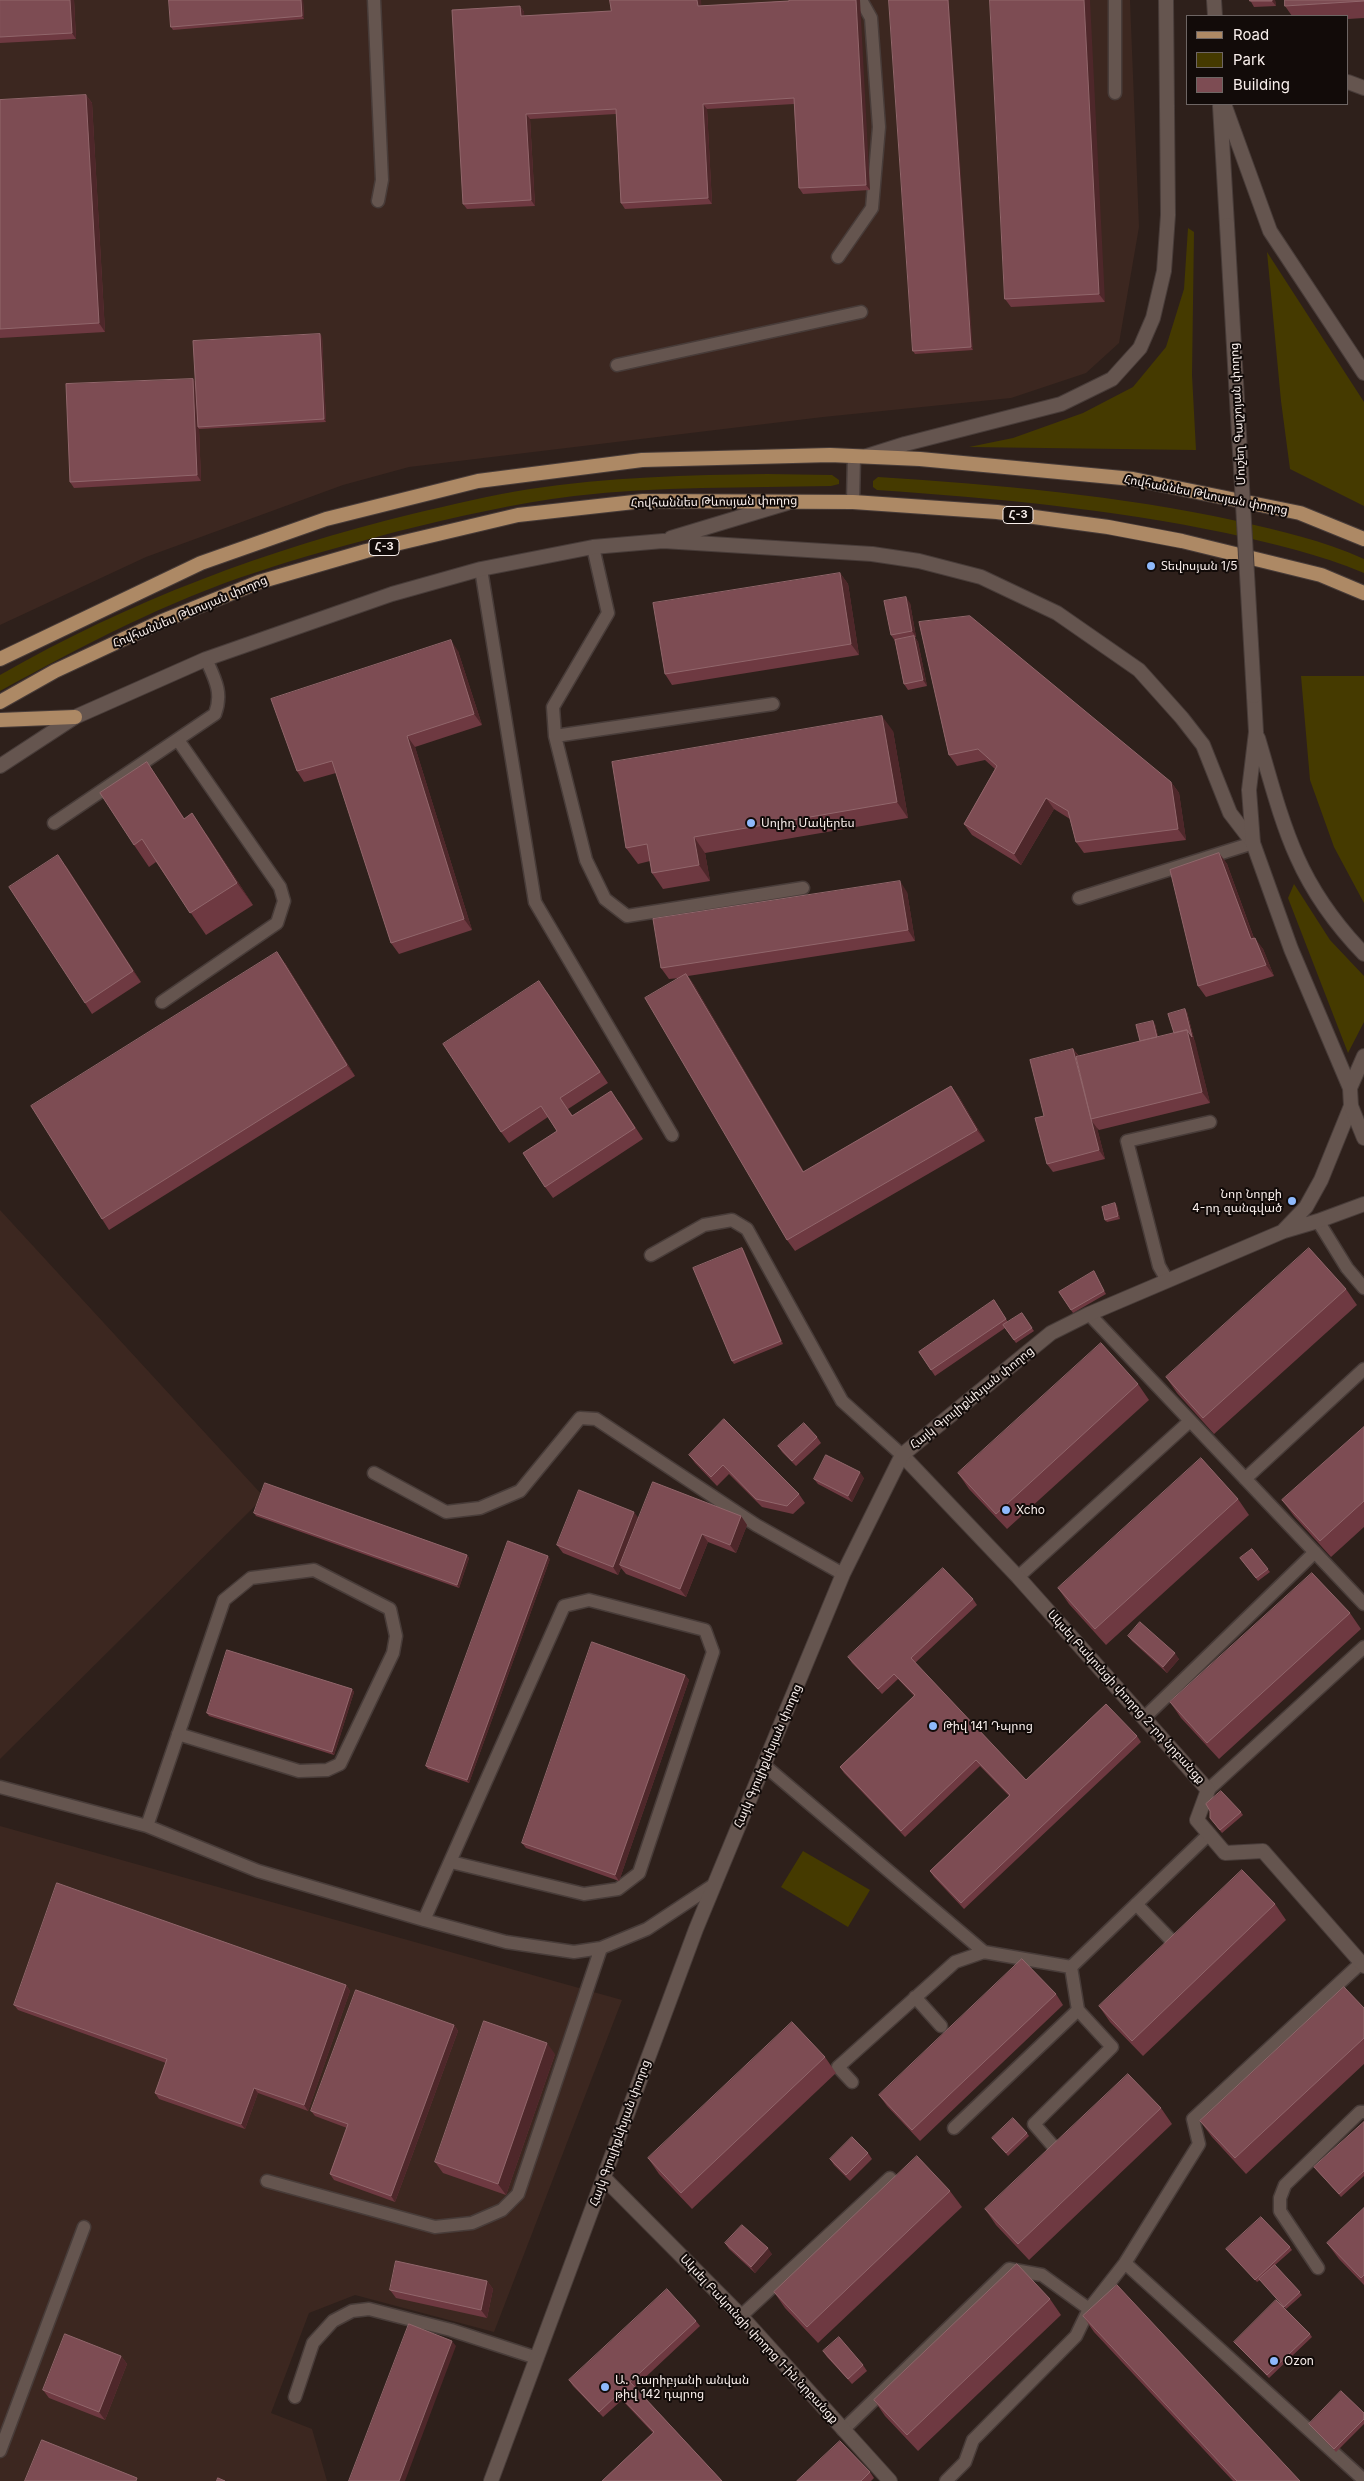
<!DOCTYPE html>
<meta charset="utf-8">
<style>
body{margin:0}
#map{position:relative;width:1364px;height:2481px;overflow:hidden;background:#2e201b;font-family:Inter,sans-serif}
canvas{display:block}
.legend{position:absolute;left:1186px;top:15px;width:162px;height:90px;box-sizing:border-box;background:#120b09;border:1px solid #6e6664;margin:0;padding:6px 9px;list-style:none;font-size:15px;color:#f9efec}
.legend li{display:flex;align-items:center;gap:10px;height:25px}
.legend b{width:25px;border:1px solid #6e6664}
</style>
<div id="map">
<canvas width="1364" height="2481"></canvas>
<ul class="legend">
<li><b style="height:6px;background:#ad8965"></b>Road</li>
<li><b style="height:14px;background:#453a00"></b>Park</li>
<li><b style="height:14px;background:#7d4c53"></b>Building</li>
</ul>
</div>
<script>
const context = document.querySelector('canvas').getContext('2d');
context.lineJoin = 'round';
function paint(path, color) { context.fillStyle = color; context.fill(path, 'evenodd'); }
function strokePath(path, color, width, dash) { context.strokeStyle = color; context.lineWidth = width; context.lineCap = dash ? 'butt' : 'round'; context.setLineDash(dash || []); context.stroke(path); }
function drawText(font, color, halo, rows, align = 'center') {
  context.font = font + ' Inter,"Noto Sans Armenian",sans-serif'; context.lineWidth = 4; context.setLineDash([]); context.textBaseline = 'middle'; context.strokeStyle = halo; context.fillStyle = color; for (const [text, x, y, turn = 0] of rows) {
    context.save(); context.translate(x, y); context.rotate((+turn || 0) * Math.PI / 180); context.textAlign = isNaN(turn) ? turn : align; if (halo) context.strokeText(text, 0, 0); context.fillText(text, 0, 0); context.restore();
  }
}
const built = new Path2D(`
 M0,0H1130L1139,227L1119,343L1086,373L1011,398L823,417L409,467L343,485L146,557L0,625Z
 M0,1210L264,1497L0,1759Z
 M0,1826L622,2000L494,2332L355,2295L309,2313L271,2413L312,2429L327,2481H0Z`);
const green = new Path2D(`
 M1188,228L1194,232L1192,375L1196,450L969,447L1013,438L1083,413L1133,387L1166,347L1184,289Z
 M1267,252L1364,402V506L1290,469L1281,401Z
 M767,474L832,475L839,480V484L831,486C745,488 659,486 574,496C515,503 457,517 399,531C351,544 303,556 257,572C167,601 82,646 0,691V675C129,601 268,549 412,514C451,505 490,495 530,489C608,477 688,475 767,474Z
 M878,477C998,485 1119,495 1237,521C1281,531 1322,540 1364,559V573C1319,554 1274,544 1226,533C1111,509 995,498 877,490L873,487V481Z
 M1301,676H1364V903L1334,847L1310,780Z
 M1294,884L1330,940L1364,976V1022L1348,1053L1288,898Z
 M803,1851L870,1890L848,1927L781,1887Z`);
const service = new Path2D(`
 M374,0L382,180L378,201
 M1115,93V0
 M838,257L872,208L879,127L871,18L861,0
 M617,365L861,312
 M853,502L854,456
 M593,547L608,613L553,707L555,736L586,860L605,899L627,916L803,888
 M481,569L535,902L672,1135
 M555,736L773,704
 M54,823L215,714C223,693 215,679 206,659
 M1079,898L1253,843
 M162,1002L277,923L284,901L280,887L178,740
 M1318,1221L1347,1268L1364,1288
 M651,1255L704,1225L732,1220L747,1229L842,1401L902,1455
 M1167,1280L1159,1266L1127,1141L1210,1122
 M1089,1314L1364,1604
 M374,1473L446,1512L480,1508L520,1491L580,1418L596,1419L756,1525L843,1574
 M1245,1479L1364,1369
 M1018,1577L1190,1421
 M1144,1718L1315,1552
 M764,1765L984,1952
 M0,1787L147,1826L258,1871L424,1920L506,1942L574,1952L601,1948L647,1929L715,1884
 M1208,1790L1364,1647
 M147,1826L224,1600L251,1578L314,1570L390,1609L396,1636L393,1653L340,1764L327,1770L299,1771L178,1734
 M1136,1904L1175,1944
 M424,1920L564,1606L589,1600L705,1630L713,1652L639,1873L618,1889L584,1894L451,1862
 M915,1997L941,2026
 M852,2082L838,2067L955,1962L984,1952L1071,1967
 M954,2128L1078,2010L1071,1967L1209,1834
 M1060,2154L1034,2124L1112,2047L1078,2010
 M267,2181L435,2227L472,2223L502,2210L518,2194L601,1948
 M1125,2263L1364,2480
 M1318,2268L1280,2211V2198L1285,2185L1360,2112H1364
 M741,2316L890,2178
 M295,2397L313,2343L333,2321L352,2311L369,2309L451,2330L537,2358
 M843,2430L1009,2269L1042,2275L1089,2309
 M0,2451L84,2227
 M946,2481L965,2462L973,2440L1076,2336L1089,2309L1125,2263L1199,2144L1193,2119L1361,1963`);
const minor = new Path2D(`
 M1348,82L1364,88
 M902,1455L1018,1577L1208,1790L1197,1820L1225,1853L1263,1851L1364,1966
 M604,2178L741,2316L890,2481`);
const tertiary = new Path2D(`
 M671,538L787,503
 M0,766L75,717L206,659L392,594L481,569L593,547L663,541L872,554L919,561L981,577L1057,613L1139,670L1182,718L1203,745L1230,813L1253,843
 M1284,1230L1306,1207L1321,1180L1351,1106
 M491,2481L696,1929L843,1574L902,1455L1051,1333L1089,1314L1284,1231L1318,1221L1364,1204`);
const secondary = new Path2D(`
 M1214,0L1215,16
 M1224,104L1270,231L1364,373
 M1220,106L1227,225
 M867,456L905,444L1061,404L1112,379L1140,348L1153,318L1164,271L1168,215L1166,0
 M1254,696L1256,732L1249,790L1253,843L1291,949L1350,1088L1351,1106L1364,1138
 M1258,738C1270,778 1280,819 1297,857C1313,893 1337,926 1364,954
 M1350,1088L1364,1056`);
const primary = new Path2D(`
 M0,659L201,563L326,519L478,481L642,460L830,455L920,459L1133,479L1300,513L1364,539
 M0,702L55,671L160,622L259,582L366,551L518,515L643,501L853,502L997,512L1108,527L1182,541L1321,575L1364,593
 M0,720L75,717`);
const secondaryBridge = new Path2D(`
 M1227,225L1254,696`);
const wall = new Path2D(`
 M0,0H74L76,39L0,43Z
 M169,0H303L304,19L173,30L171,27Z
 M889,0L973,350L915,354L913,351Z
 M990,0L1105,302L1011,307L1005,299Z
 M1250,0H1275L1276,6L1254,7Z
 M1364,0V18L1348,19V16H1292L1285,6Z
 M789,1L870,190L803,194L799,188L794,104L707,109L712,204L625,209L621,203L616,114L530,119L535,206L467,209L463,204L520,6L524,12V16Z
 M86,95L92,103L105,332L0,338V100Z
 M322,336L326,422L200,429H199L201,481L74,488L70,482L193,379L195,382Z
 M840,573L848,584L859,655L672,685L665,674Z
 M910,603L916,637H915L918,642L927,686L908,690L904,684L895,641L891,635Z
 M919,622L1171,782L1179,793L1186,840L1084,853L1076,842L1070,819L1054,809L1021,865L972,835L964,824L995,769L985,760L957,766L949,755Z
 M458,651L482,725L415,747L472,930L399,954L391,943L336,773L304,782L297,771Z
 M893,731L908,818L705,853L710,881L663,889L652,873L650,861L638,864L626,848Z
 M162,784L184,818L207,835L253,905L206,935L156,862L149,867L134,845Z
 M1219,853L1227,864L1254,938L1263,949L1274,976L1206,997L1198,986Z
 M66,866L141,982L92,1014L85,1003Z
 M907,892L915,941L688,976L694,985L804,1172L951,1086L959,1097L985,1141L795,1251L787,1240L680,978L669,979L661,968Z
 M285,963L355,1076L109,1230L102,1219Z
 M547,992L608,1083L568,1109L573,1116L619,1102L643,1139L553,1198L545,1187L557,1131L548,1117L509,1143L501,1132Z
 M1187,1012L1194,1039L1210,1103L1099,1130L1097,1128L1105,1159L1053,1172L1047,1164L1044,1116L1073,1049L1079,1056L1140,1041L1155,1024L1158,1037L1174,1033Z
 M1115,1203L1117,1206L1120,1219L1107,1222L1105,1220Z
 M742,1248L744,1251L783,1344L734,1364L732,1361Z
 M1094,1271L1106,1294L1073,1313L1059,1292Z
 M1346,1289L1357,1305L1214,1434L1177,1393L1166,1377Z
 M994,1300L1008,1322L1022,1313L1034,1331L1016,1343L1005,1328L935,1376L919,1352Z
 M1138,1384L1149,1400L1007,1529L969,1489L958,1473Z
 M724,1419L799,1494L805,1503L793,1514L762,1507L729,1474L717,1486L695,1463L689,1455Z
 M1364,1427V1527L1331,1557L1294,1516L1282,1500Z
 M817,1437L821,1443L796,1466L782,1452L778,1446Z
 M864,1478L852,1502L818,1484L814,1479Z
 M1238,1499L1249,1515L1106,1645L1069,1604L1058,1588Z
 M254,1513L467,1555L469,1558L459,1588L256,1516Z
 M741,1516L747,1525L736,1553L708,1542L686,1597L626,1574L621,1568L618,1575L563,1553L557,1545L639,1518Z
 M1252,1549L1270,1572L1258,1581L1240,1558Z
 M550,1559L469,1783L428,1769L426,1766Z
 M973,1599L977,1605L915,1663L1026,1780L1137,1736L1141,1742L964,1909L934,1877L930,1871L1009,1796L980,1766L905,1837L844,1773L840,1767L914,1696L898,1679L882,1694L852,1663L848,1657Z
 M1350,1613L1361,1629L1219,1759L1181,1718L1170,1702Z
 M1128,1636L1179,1659L1167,1673L1132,1641Z
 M685,1675L689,1680L619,1881L526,1848L522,1843Z
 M352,1689L354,1692L334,1755L209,1716L207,1713Z
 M1241,1812L1243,1815L1222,1833L1210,1818Z
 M1275,1904L1286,1920L1143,2056L1110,2022L1099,2006Z
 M346,1985L350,1991L308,2111L258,2093L245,2129L159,2099L155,2093L166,2063L18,2010L14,2005Z
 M1056,1994L1063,2005L920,2141L887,2106L879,2095Z
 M1364,2008V2064L1246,2174L1212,2137L1200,2121Z
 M454,2025L458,2031L395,2202L334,2180L330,2174L347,2128L315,2116L311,2111Z
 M555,2054L506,2195L443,2173L435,2162Z
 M825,2057L836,2073L692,2209L659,2174L648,2158Z
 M1161,2108L1172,2124L1029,2260L996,2225L985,2209Z
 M1364,2122V2176L1341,2197L1314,2167Z
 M1027,2133L1029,2136L1008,2156L992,2138Z
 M868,2153L872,2159L850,2181L834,2165L830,2159Z
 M950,2191L962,2207L818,2343L785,2308L774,2292Z
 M1364,2208V2285L1339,2259L1327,2243Z
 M725,2243L772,2254L755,2273L729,2249Z
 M1290,2247L1292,2250L1275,2265L1302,2295L1286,2309L1260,2280L1257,2282L1226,2249Z
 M487,2281L493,2289L487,2318L396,2298L390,2290Z
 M1050,2299L1061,2315L918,2451L885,2416L874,2400Z
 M1083,2316L1300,2481H1233L1094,2332Z
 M696,2321L700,2326L635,2387L722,2481L653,2433L622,2400L603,2417L573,2386L569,2380Z
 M1310,2334L1312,2337L1269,2378L1234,2342Z
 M823,2351L863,2365L867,2371L852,2384L827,2357Z
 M121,2356L127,2364L105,2420L49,2398L43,2390Z
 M1364,2413V2424L1336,2452L1309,2424Z
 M870,2472L874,2478L871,2481H797Z`);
const shadedWall = new Path2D(`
 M70,0H74L76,39L72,33Z
 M301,0H303L304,19L302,16Z
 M697,0H701L702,11L698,6Z
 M856,0H860L870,190L866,185Z
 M948,0H949L973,350L971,347Z
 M1084,0H1090L1105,302L1099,294Z
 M1272,0H1275L1276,6L1272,1Z
 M520,6L524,12L525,22L521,16Z
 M86,95L92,103L105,332L99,323Z
 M703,104L707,109L712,204L708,198Z
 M526,114L530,119L535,206L531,200Z
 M320,334L322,336L326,422L324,419Z
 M193,379L197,384L198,427L199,429L201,481L197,475Z
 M840,573L848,584L859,655L851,644Z
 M906,597L910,603L916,637L912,631Z
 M914,636L918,642L927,686L923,680Z
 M451,640L458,651L482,725L474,714Z
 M882,716L893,731L908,818L897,802Z
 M407,736L415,747L472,930L464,919Z
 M147,762L162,784L199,841L184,819Z
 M1171,782L1179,793L1186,840L1178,829Z
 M1046,798L1054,809L1021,865L1014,854Z
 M192,813L207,835L253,905L237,883Z
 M694,837L705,853L710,881L699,865Z
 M1219,853L1227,864L1258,950L1251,939Z
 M58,855L66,866L141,982L133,971Z
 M900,881L907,892L915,941L908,930Z
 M1255,938L1263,949L1274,976L1266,965Z
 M277,952L285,963L355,1076L347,1065Z
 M686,974L694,985L810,1184L803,1172Z
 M1185,1009L1187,1012L1194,1039L1192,1037Z
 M1153,1021L1155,1024L1161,1049L1159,1046Z
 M1187,1030L1195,1041L1210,1103L1202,1092Z
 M1073,1049L1079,1057L1091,1119Z
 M951,1086L959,1097L985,1141L977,1130Z
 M1091,1120L1097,1128L1105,1159L1099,1150Z
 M1115,1203L1117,1206L1120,1219L1118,1216Z
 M742,1248L744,1251L783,1344L781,1341Z
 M860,1472L864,1478L852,1502L848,1496Z
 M634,1512L640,1520L620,1565L621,1568L618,1575L613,1567Z
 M741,1516L747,1525L736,1553L730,1545Z
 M702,1534L708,1542L686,1597L680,1589Z
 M467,1555L469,1558L459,1588L457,1585Z
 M548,1556L550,1559L469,1783L467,1780Z
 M1175,1653L1179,1659L1167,1673L1163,1667Z
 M685,1675L689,1680L619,1881L615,1875Z
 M352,1689L354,1692L334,1755L332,1752Z
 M346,1985L350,1991L308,2111L304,2105Z
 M454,2025L458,2031L395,2202L391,2196Z
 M547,2043L555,2054L506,2195L498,2184Z
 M254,2088L258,2093L245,2129L241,2124Z
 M768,2248L772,2254L755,2273L751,2267Z
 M487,2281L493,2289L487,2318L481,2310Z
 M452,2341L456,2346L405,2481H399Z
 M121,2356L127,2364L105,2420L99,2412Z`);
const building = new Path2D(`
 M0,0H70L72,33L0,37Z
 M169,0H301L302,16L171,27Z
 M610,0H697L698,6L789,1V0H856L866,185L799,188L794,98L703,104L708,198L621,203L616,109L526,114L531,200L463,204L452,10L520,6L521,16L611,11Z
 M889,0H948L971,347L913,351Z
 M990,0H1084L1099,294L1005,299Z
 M1250,0H1272V1H1250Z
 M1285,0H1364V1L1285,6Z
 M86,95L99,323L0,329V100Z
 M320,334L324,419L198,427L193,341Z
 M193,379L197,475L70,482L66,384Z
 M840,573L851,644L665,674L653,603Z
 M906,597L912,631L891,635L884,601Z
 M970,616L1171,782L1178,829L1076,842L1068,811L1046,798L1014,854L964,824L997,766L978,749L949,755L919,622Z
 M914,636L923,680L904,684L895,640Z
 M451,640L474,714L407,736L464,919L391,943L332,761L297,771L271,699Z
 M882,716L897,802L694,837L699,865L652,873L647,844L626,848L612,762Z
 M147,762L184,819L192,813L237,883L190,913L142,839L134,845L100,793Z
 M1219,853L1251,939L1255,938L1266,965L1198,986L1170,870Z
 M58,855L133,971L85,1003L9,887Z
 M900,881L908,930L661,968L653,919Z
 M277,952L347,1065L102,1219L31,1106Z
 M686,974L803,1172L951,1086L977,1130L787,1240L645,998Z
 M539,981L600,1072L560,1098L572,1116L611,1091L635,1128L545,1187L523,1153L557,1131L541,1106L501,1132L443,1044Z
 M1185,1009L1192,1037L1187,1030L1174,1033L1168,1014Z
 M1153,1021L1157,1037L1140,1041L1136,1025Z
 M1187,1030L1202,1092L1091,1119L1076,1057Z
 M1073,1049L1099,1150L1047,1164L1035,1118L1044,1116L1030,1060Z
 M1115,1203L1118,1216L1105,1220L1102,1207Z
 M742,1248L781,1341L732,1361L693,1268Z
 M1309,1248L1346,1289L1203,1418L1166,1377Z
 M1094,1271L1104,1291L1071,1310L1059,1292Z
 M994,1300L1006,1319L931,1370L919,1352Z
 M1022,1313L1032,1328L1014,1340L1003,1325Z
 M1101,1343L1138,1384L996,1514L958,1473Z
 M724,1419L799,1494L787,1506L756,1499L723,1465L711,1477L689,1455Z
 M804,1423L817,1437L792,1461L778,1446Z
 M1364,1427V1501L1320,1541L1282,1500Z
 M826,1455L860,1472L848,1496L814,1479Z
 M1201,1458L1238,1499L1095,1629L1058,1588Z
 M653,1482L741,1516L730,1545L702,1534L680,1589L620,1565Z
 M265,1483L467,1555L457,1585L254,1513Z
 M579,1490L634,1512L613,1567L557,1545Z
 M508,1541L548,1556L467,1780L426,1766Z
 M1252,1549L1268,1569L1256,1578L1240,1558Z
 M943,1568L973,1599L911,1658L1026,1780L1106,1704L1137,1736L961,1903L930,1871L1010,1795L976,1760L901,1831L840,1767L915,1695L894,1674L878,1689L848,1657Z
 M1312,1573L1350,1613L1207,1743L1170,1702Z
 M1140,1622L1175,1653L1163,1667L1128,1636Z
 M592,1642L685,1675L615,1875L522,1843Z
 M227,1650L352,1689L332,1752L207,1713Z
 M1221,1791L1241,1812L1220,1830L1210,1818V1811L1206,1804Z
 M1242,1870L1275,1904L1132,2041L1099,2006Z
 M57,1883L346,1985L304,2105L254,2088L241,2124L155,2093L167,2059L14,2005Z
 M1022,1959L1056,1994L912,2130L879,2095Z
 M1344,1987L1364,2008V2038L1235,2158L1200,2121Z
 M356,1990L454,2025L391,2196L330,2174L348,2124L311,2111Z
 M484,2021L547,2043L498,2184L435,2162Z
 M792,2022L825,2057L681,2193L648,2158Z
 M1128,2074L1161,2108L1018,2244L985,2209Z
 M1013,2118L1027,2133L1006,2153L992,2138Z
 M1364,2122V2171L1339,2194L1314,2167Z
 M852,2137L868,2153L846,2175L830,2159Z
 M917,2156L950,2191L807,2327L774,2292Z
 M1364,2208V2275L1361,2278L1327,2243Z
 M1261,2217L1290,2247L1255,2280L1226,2249Z
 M742,2225L768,2248L751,2267L725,2243Z
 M396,2261L487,2281L481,2310L390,2290Z
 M1017,2264L1050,2299L907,2435L874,2400Z
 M1275,2265L1300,2292L1284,2307L1259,2279Z
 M1117,2285L1300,2481H1237L1083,2316Z
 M667,2289L696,2321L630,2382L722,2481H602L654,2432L618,2394L599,2412L569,2380Z
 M1276,2300L1310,2334L1267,2375L1234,2342Z
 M409,2324L452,2341L399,2481H349Z
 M65,2334L121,2356L99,2412L43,2390Z
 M839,2337L863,2365L848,2379L823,2351Z
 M1341,2391L1364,2413V2419L1334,2449L1309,2424Z
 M42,2440L137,2478L136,2481H25Z
 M840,2441L870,2472L861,2481H797Z
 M218,2478L225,2481H217Z`);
const markers = [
 [1151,566,5,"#8eb9fc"],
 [751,823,5,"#8eb9fc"],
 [1292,1201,5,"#8eb9fc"],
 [1006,1510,5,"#8eb9fc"],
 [933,1726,5,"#8eb9fc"],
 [1274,2361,5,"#8eb9fc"],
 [605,2387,5,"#8eb9fc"]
];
const shields = [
 [1018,515,30],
 [384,547,30]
];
const shieldNames = [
 ["Հ-3",1018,515],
 ["Հ-3",384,547]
];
const streetNames = [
 ["Մուշեղ Գալշոյան փողոց",1238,414,-93],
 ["Հովհաննես Թևոսյան փողոց",1206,495,11],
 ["Հովհաննես Թևոսյան փողոց",714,502,-1],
 ["Հովհաննես Թևոսյան փողոց",190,612,-23],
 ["Հայկ Գյուլիքևխյան փողոց",972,1398,-39],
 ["Ակսել Բակունցի փողոց 2-րդ նրբանցք",1126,1697,48],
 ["Հայկ Գյուլիքևխյան փողոց",768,1756,-67],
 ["Հայկ Գյուլիքևխյան փողոց",620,2133,-70],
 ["Ակսել Բակունցի փողոց 1-ին նրբանցք",759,2339,47]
];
const poiNames = [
 ["Տեվոսյան 1/5",1161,566],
 ["Սոլիդ Մակերես",761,823],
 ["Նոր Նորքի",1282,1194,"right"],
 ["4-րդ զանգված",1282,1208,"right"],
 ["Xcho",1016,1510],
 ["Թիվ 141 Դպրոց",943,1726],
 ["Ozon",1284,2361],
 ["Ա․ Ղարիբյանի անվան",615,2380],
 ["թիվ 142 դպրոց",615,2394]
];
paint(built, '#3c2720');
paint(green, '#453a00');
strokePath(service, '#483c39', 15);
strokePath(minor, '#483c39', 16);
strokePath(tertiary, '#483c39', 16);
strokePath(secondary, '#483c39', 16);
strokePath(primary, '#483c39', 16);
strokePath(service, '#65554f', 12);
strokePath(minor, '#65554f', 14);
strokePath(tertiary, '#65554f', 14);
strokePath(secondary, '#65554f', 14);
strokePath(primary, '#ad8965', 14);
strokePath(secondaryBridge, '#483c39', 16, []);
strokePath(secondaryBridge, '#65554f', 14);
paint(wall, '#6e3941');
paint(shadedWall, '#4e272a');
paint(building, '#7d4c53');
strokePath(building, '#91666b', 1);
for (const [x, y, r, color] of markers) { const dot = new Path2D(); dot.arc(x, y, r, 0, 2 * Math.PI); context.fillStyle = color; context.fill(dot); strokePath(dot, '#120b09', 2); }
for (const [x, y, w] of shields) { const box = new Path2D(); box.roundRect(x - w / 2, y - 8.5, w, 17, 4); context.fillStyle = '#120b09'; context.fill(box); strokePath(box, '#f9efec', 1); }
drawText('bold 11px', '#f9efec', null, shieldNames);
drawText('12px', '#f9efec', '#120b09', streetNames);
drawText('12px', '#f9efec', '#120b09', poiNames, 'left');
</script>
